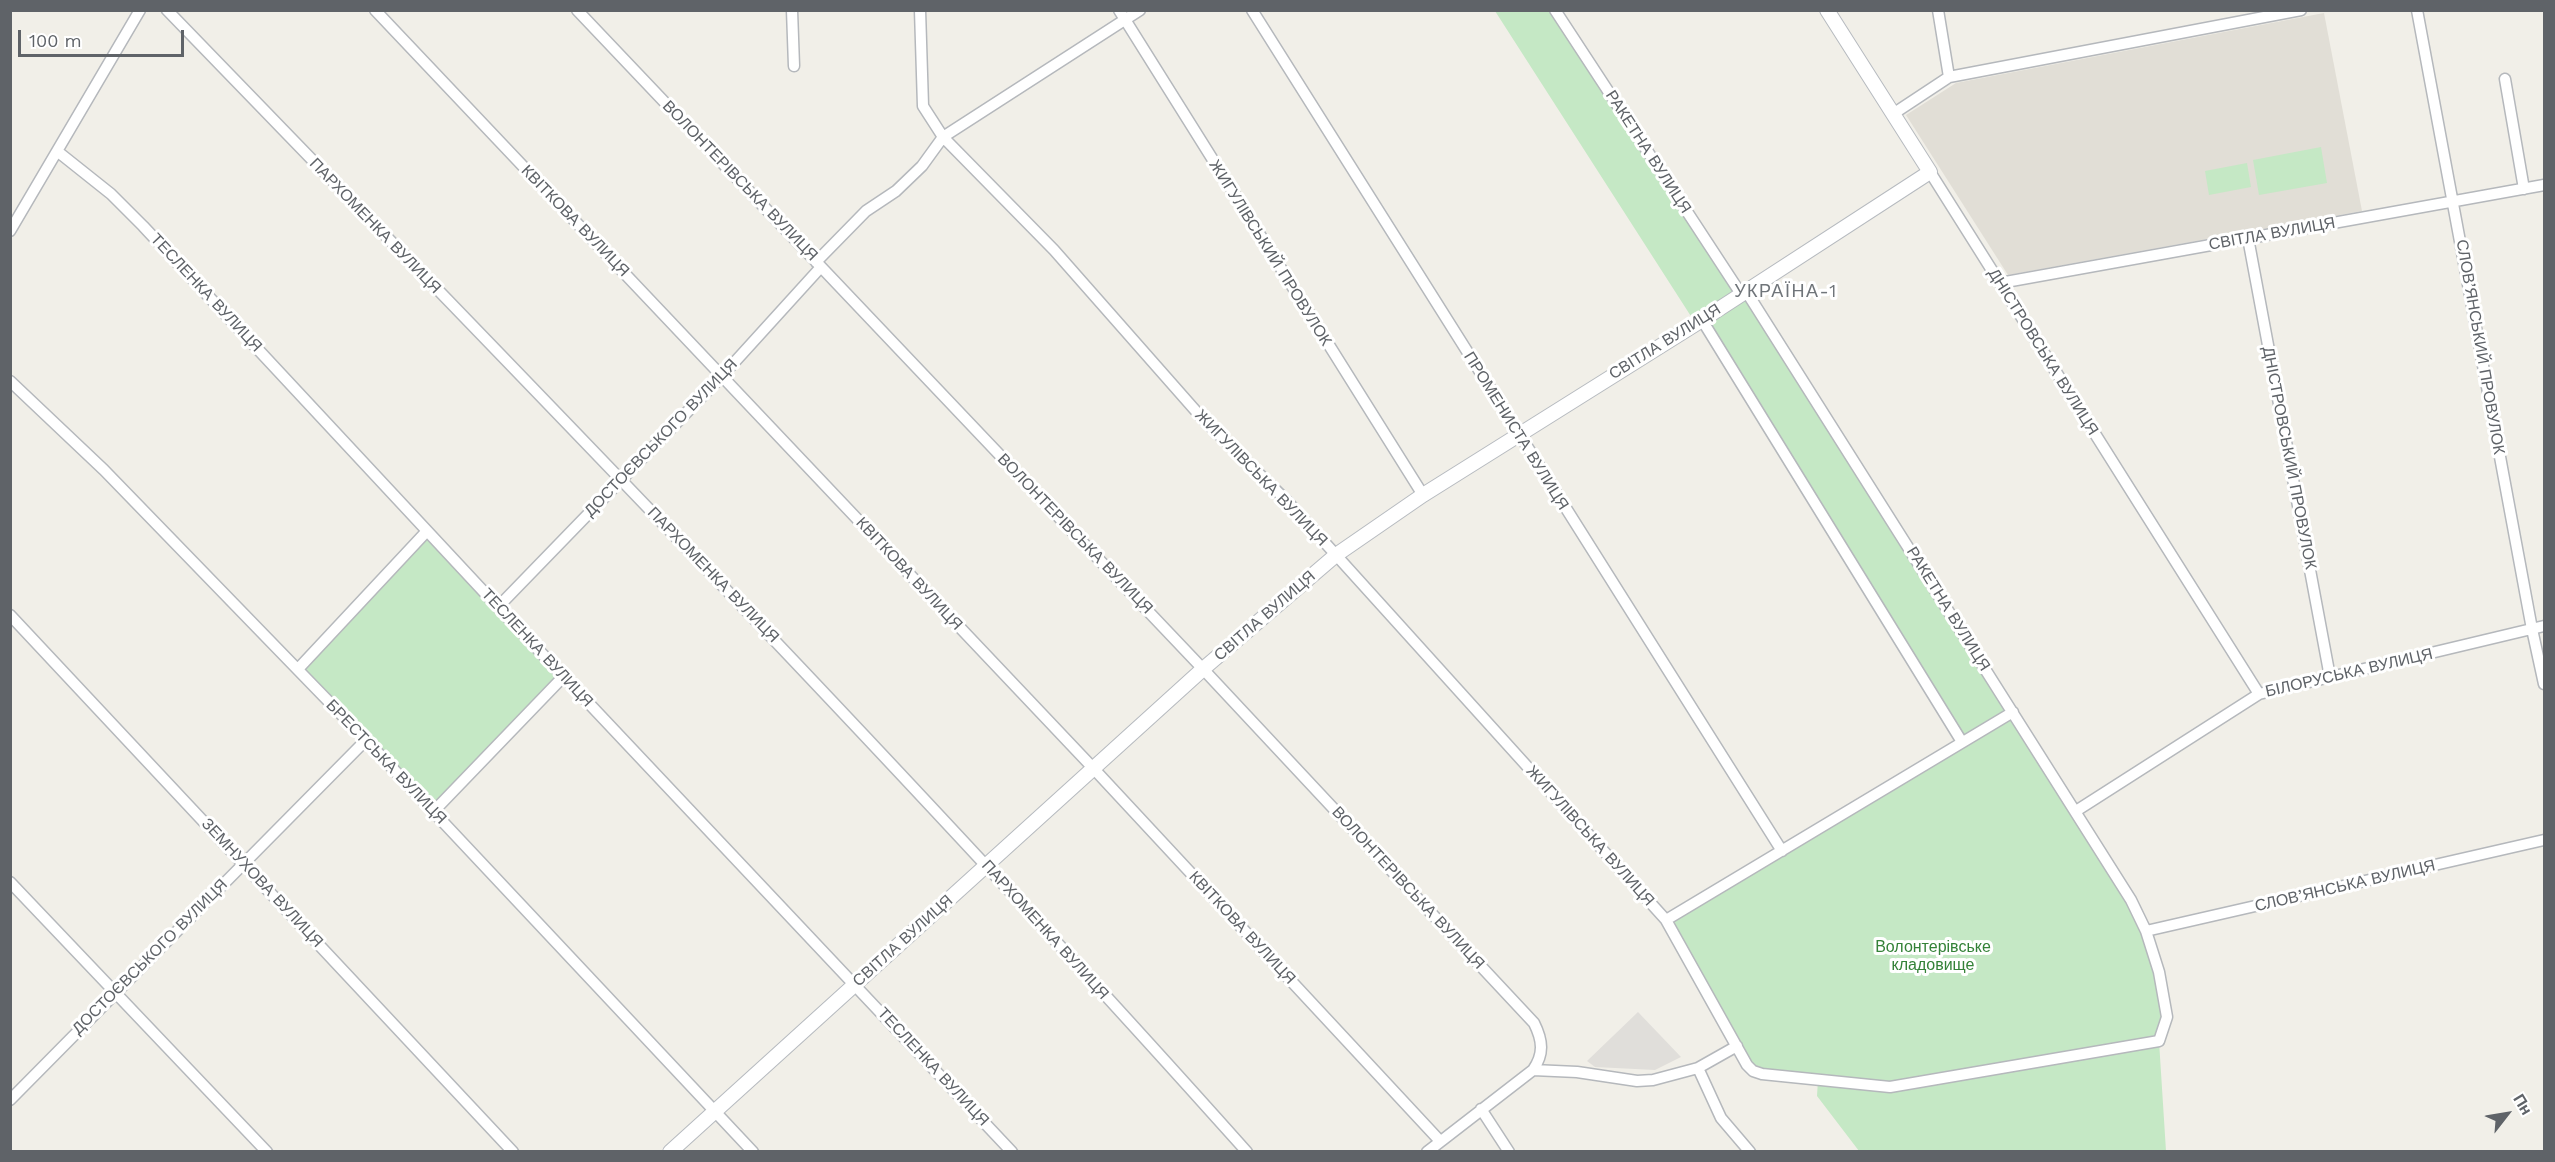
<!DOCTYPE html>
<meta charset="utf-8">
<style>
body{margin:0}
#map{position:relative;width:2555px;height:1162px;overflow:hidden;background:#f1efe8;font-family:"Work Sans",sans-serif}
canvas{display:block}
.frame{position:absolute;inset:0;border:12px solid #5f6368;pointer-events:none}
.north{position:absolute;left:2477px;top:1084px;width:60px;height:60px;-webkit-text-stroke:4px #fff;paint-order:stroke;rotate:59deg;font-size:16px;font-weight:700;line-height:24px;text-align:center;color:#5f6368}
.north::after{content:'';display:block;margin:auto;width:21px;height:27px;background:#5f6368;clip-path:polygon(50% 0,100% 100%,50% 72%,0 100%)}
.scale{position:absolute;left:18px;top:30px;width:166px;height:27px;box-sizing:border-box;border:3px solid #5f6368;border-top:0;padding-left:8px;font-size:18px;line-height:21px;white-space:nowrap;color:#5f6368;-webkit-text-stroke:4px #fff;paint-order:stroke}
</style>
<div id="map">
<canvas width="2555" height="1162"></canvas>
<div class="frame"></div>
<div class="north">Пн</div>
<div class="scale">100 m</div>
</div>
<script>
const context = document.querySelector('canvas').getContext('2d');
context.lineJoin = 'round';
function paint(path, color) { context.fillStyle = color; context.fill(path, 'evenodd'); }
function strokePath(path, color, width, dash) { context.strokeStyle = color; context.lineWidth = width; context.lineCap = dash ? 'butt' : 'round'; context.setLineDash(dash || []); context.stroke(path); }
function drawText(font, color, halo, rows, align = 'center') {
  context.font = font + ' "Work Sans",sans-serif'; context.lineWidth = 6; context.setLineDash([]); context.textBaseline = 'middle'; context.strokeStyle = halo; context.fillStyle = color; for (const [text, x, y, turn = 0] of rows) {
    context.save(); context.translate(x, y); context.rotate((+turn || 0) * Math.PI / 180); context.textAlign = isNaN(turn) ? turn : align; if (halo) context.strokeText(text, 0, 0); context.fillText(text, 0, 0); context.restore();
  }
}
const industrial = new Path2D(`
 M1638,1012L1681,1057L1655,1070L1595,1067L1587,1061Z`);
const education = new Path2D(`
 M2324,13L2362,211L2008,275L1906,115L1956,83Z`);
const green = new Path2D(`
 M1495,11H1551L1745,296L2131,900L2167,1017L2159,1041L2166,1151H1859L1817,1096L1818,1080L1753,1071L1666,920L1965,740L1704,315L1694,321Z
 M2321,147L2327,183L2259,195L2253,160Z
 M2247,163L2251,187L2209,195L2205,171Z
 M427,534L560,676L434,807L301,669Z`);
const street = new Path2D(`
 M167,10C531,386 898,761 1247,1152
 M375,10L1094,769L1440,1141
 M577,10L1203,669L1534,1023C1543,1041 1544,1054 1533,1070L1427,1152
 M792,10L794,66
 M920,10L923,106L943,137L1054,250L1202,418L1289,503L1666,920L1747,1065L1753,1071L1762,1074L1890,1087L2159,1041L2167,1017L2159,972L2146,931L2131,900L1746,291
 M1119,10L1423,495
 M1252,10L1782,851
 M1555,10L1741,294
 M1938,10L1949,77
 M2417,10L2532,629L2544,684
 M2505,79L2524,189
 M1893,114L1949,77L2301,10
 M57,151L111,194L143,226L498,607L1012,1152
 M1930,172L2259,694
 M10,231L140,10
 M2248,238L2330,677
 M816,262L866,211L896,191L922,166L943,137L1140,10
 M2000,283L2544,185
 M1702,320L1962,742
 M10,381L104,470L366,740L753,1152
 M498,607L722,376L821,267
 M10,615L513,1152
 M298,669L427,531
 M434,811L564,676
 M2076,811L2259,694L2544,626
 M10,882L267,1152
 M1666,920L2013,712
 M2146,931L2544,840
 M1698,1068L1721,1118L1750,1152
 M1533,1070L1577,1072L1637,1081L1653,1080L1698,1068L1737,1046
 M10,1100L366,740
 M1481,1109L1509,1152`);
const secondary = new Path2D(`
 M670,1152L1203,669L1336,555L1423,495L1702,320L1930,172L1827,10`);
const streetNames = [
 ["РАКЕТНА ВУЛИЦЯ",1648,152,57],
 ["ВОЛОНТЕРІВСЬКА ВУЛИЦЯ",740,181,46],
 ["КВІТКОВА ВУЛИЦЯ",575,221,46],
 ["ПАРХОМЕНКА ВУЛИЦЯ",375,226,46],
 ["СВІТЛА ВУЛИЦЯ",2272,234,-10],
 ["ЖИГУЛІВСЬКИЙ ПРОВУЛОК",1270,253,58],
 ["ТЕСЛЕНКА ВУЛИЦЯ",206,293,47],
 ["СВІТЛА ВУЛИЦЯ",1665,342,-32],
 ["СЛОВ’ЯНСЬКИЙ ПРОВУЛОК",2480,347,80],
 ["ДНІСТРОВСЬКА ВУЛИЦЯ",2043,352,58],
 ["ПРОМЕНИСТА ВУЛИЦЯ",1516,431,58],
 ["ДОСТОЄВСЬКОГО ВУЛИЦЯ",661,438,-46],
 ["ДНІСТРОВСЬКИЙ ПРОВУЛОК",2289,458,79],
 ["ЖИГУЛІВСЬКА ВУЛИЦЯ",1261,478,46],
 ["ВОЛОНТЕРІВСЬКА ВУЛИЦЯ",1075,534,46],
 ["КВІТКОВА ВУЛИЦЯ",909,574,47],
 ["ПАРХОМЕНКА ВУЛИЦЯ",713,575,46],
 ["РАКЕТНА ВУЛИЦЯ",1948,609,58],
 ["СВІТЛА ВУЛИЦЯ",1265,616,-41],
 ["ТЕСЛЕНКА ВУЛИЦЯ",537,648,47],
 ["БІЛОРУСЬКА ВУЛИЦЯ",2349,673,-13],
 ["БРЕСТСЬКА ВУЛИЦЯ",386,762,46],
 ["ЖИГУЛІВСЬКА ВУЛИЦЯ",1590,836,48],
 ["ЗЕМНУХОВА ВУЛИЦЯ",262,883,47],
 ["СЛОВ’ЯНСЬКА ВУЛИЦЯ",2345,886,-13],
 ["ВОЛОНТЕРІВСЬКА ВУЛИЦЯ",1408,888,47],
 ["КВІТКОВА ВУЛИЦЯ",1242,928,47],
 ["ПАРХОМЕНКА ВУЛИЦЯ",1045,930,48],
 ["СВІТЛА ВУЛИЦЯ",903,941,-42],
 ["ДОСТОЄВСЬКОГО ВУЛИЦЯ",150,957,-45],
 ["ТЕСЛЕНКА ВУЛИЦЯ",933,1067,47]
];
const parkNames = [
 ["Волонтерівське",1933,947],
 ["кладовище",1933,965]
];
const neighbourhoodNames = [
 ["УКРАЇНА-1",1786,292]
];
paint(industrial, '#e0deda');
paint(education, '#e1ded6');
paint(green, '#c5e8c5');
strokePath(street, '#b5b8bc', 13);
strokePath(secondary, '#b6babf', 16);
strokePath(street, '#fff', 10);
strokePath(secondary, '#fff', 14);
drawText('16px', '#5f6368', '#fff', streetNames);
drawText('16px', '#348238', '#fff', parkNames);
context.letterSpacing = '1.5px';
drawText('18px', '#70757a', '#fff', neighbourhoodNames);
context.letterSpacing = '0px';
</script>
